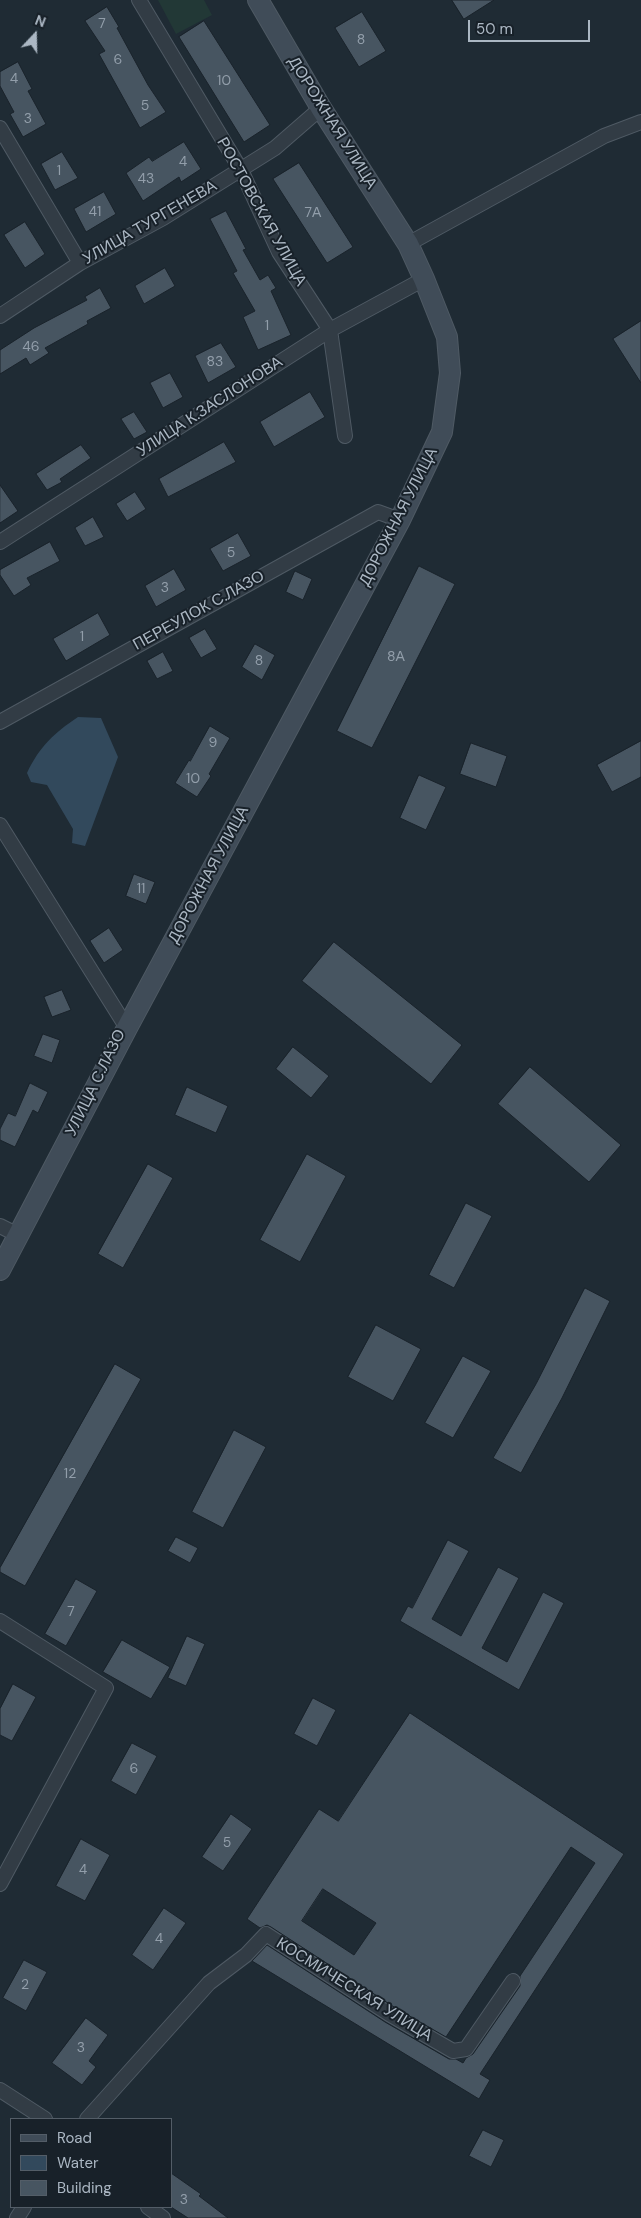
<!DOCTYPE html>
<meta charset="utf-8">
<style>
body{margin:0}
#map{position:relative;width:641px;height:2218px;overflow:hidden;background:#1f2b34;font-family:"DM Sans",sans-serif}
canvas{display:block}
.legend{position:absolute;left:10px;top:2118px;width:162px;height:90px;box-sizing:border-box;background:#182129;border:1px solid #535d67;margin:0;padding:6px 9px;list-style:none;font-size:15px;color:#abb7c3}
.legend li{display:flex;align-items:center;gap:10px;height:25px}
.legend b{width:25px;border:1px solid #535d67}
.north{position:absolute;left:10px;top:10px;width:50px;height:50px;-webkit-text-stroke:4px #182129;paint-order:stroke;rotate:21deg;font-size:14px;font-weight:700;line-height:20px;text-align:center;color:#abb7c3}
.north::after{content:'';display:block;margin:auto;width:18px;height:22px;background:#abb7c3;clip-path:polygon(50% 0,100% 100%,50% 72%,0 100%)}
.scale{position:absolute;left:468px;top:20px;width:122px;height:22px;box-sizing:border-box;border:2px solid #abb7c3;border-top:0;padding-left:6px;font-size:15px;line-height:18px;white-space:nowrap;color:#abb7c3;-webkit-text-stroke:4px #182129;paint-order:stroke}
</style>
<div id="map">
<canvas width="641" height="2218"></canvas>
<ul class="legend">
<li><b style="height:6px;background:#404c58"></b>Road</li>
<li><b style="height:14px;background:#32495c"></b>Water</li>
<li><b style="height:14px;background:#475561"></b>Building</li>
</ul>
<div class="north">N</div>
<div class="scale">50 m</div>
</div>
<script>
const context = document.querySelector('canvas').getContext('2d');
context.lineJoin = 'round';
function paint(path, color) { context.fillStyle = color; context.fill(path, 'evenodd'); }
function strokePath(path, color, width, dash) { context.strokeStyle = color; context.lineWidth = width; context.lineCap = dash ? 'butt' : 'round'; context.setLineDash(dash || []); context.stroke(path); }
function drawText(font, color, halo, rows, align = 'center') {
  context.font = font + ' "DM Sans",sans-serif'; context.lineWidth = 4; context.setLineDash([]); context.textBaseline = 'middle'; context.strokeStyle = halo; context.fillStyle = color; for (const [text, x, y, turn = 0] of rows) {
    context.save(); context.translate(x, y); context.rotate((+turn || 0) * Math.PI / 180); context.textAlign = isNaN(turn) ? turn : align; if (halo) context.strokeText(text, 0, 0); context.fillText(text, 0, 0); context.restore();
  }
}
const green = new Path2D(`
 M158,0H204L212,15L176,34Z`);
const water = new Path2D(`
 M78,717L101,718L118,757L85,846L72,843L73,829L47,785L31,782L27,773C40,746 54,733 78,717Z`);
const building = new Path2D(`
 M452,0H494L464,19Z
 M107,7L119,27L117,28L148,85L166,112L140,128L99,54L105,51L85,21Z
 M362,12L386,51L359,67L335,28Z
 M204,21L270,125L244,142L179,37Z
 M18,62L32,89L28,91L46,124L23,137L10,114L14,112L0,86V72Z
 M184,142L201,169L181,182L179,177L143,201L126,173L149,157L152,161Z
 M62,152L78,178L55,190L41,164Z
 M299,163L353,247L327,263L273,179Z
 M104,192L116,214L86,232L74,209Z
 M226,211L246,249L243,250L260,280L268,275L276,288L271,291L291,335L258,350L243,317L255,311L233,273L237,271L210,219Z
 M25,222L45,254L25,268L4,235Z
 M165,268L175,286L144,304L135,286Z
 M100,288L111,308L87,321L88,324L45,348L49,353L30,365L26,358L0,374V350L34,328L87,300L85,297Z
 M641,321V383L613,339Z
 M221,343L236,367L208,383L195,356Z
 M170,373L183,397L163,408L150,383Z
 M310,392L325,417L274,447L260,422Z
 M134,412L147,432L134,439L121,419Z
 M224,442L236,462L168,497L159,479Z
 M81,445L91,458L60,479L62,482L47,490L36,474Z
 M0,485L18,511L0,523Z
 M135,492L146,509L127,521L116,504Z
 M93,517L104,537L85,546L75,528Z
 M238,533L251,556L223,571L210,549Z
 M50,542L60,561L27,578L31,585L14,596L0,575V570Z
 M419,566L455,584L372,748L337,731Z
 M174,569L186,590L156,607L145,586Z
 M295,571L312,579L303,600L286,592Z
 M98,613L110,635L66,661L53,639Z
 M205,629L217,649L201,658L189,638Z
 M255,644L275,655L262,680L242,667Z
 M163,652L173,671L157,679L147,661Z
 M210,726L230,738L209,774L211,776L197,797L175,783L189,760L190,761Z
 M641,741V777L612,792L597,765Z
 M471,743L507,756L496,787L460,774Z
 M419,775L446,787L426,830L400,818Z
 M134,874L155,882L146,904L126,896Z
 M109,928L123,950L104,963L90,941Z
 M334,942L462,1045L431,1084L302,981Z
 M62,990L71,1010L52,1017L44,997Z
 M43,1034L60,1040L52,1063L34,1056Z
 M293,1047L329,1076L311,1098L276,1069Z
 M530,1067L621,1145L589,1182L498,1104Z
 M30,1083L48,1092L38,1113L33,1110L15,1147L0,1140V1129L8,1113L15,1116Z
 M187,1087L228,1106L216,1133L175,1115Z
 M307,1154L346,1176L300,1262L260,1240Z
 M148,1164L173,1178L123,1268L98,1254Z
 M466,1203L492,1216L454,1288L429,1275Z
 M585,1288L610,1301L562,1398L521,1473L493,1458L536,1384Z
 M376,1325L421,1349L393,1401L348,1377Z
 M463,1356L491,1371L453,1438L425,1423Z
 M115,1364L141,1379L25,1586L0,1572V1568Z
 M234,1430L266,1447L223,1528L192,1512Z
 M176,1537L198,1548L190,1563L168,1551Z
 M448,1540L469,1551L432,1619L461,1636L498,1567L519,1578L482,1648L507,1662L543,1592L564,1603L519,1690L400,1621L408,1606L412,1608Z
 M76,1579L97,1591L66,1646L45,1634Z
 M187,1636L205,1644L186,1686L168,1678Z
 M122,1640L170,1667L151,1699L103,1672Z
 M13,1684L36,1697L12,1741L0,1735V1709Z
 M313,1698L336,1710L317,1746L294,1734Z
 M410,1713L624,1854L480,2074L490,2080L479,2099L252,1961L267,1945L385,2022L449,2059H456L463,2063L466,2058L473,2054L520,1986V1976L595,1863L571,1847L446,2037L394,2007L271,1927L267,1925L260,1928L247,1919L319,1809L338,1821ZM323,1889L376,1923L354,1955L302,1921Z
 M132,1743L157,1756L136,1795L111,1781Z
 M231,1814L252,1829L223,1871L202,1857Z
 M81,1839L110,1855L85,1901L56,1886Z
 M164,1908L186,1923L153,1970L132,1955Z
 M24,1960L47,1972L26,2011L3,1998Z
 M86,2018L108,2035L89,2061L96,2067L82,2085L52,2063Z
 M483,2130L504,2140L491,2167L469,2156Z
 M171,2173L201,2194L199,2196L228,2218H188L171,2207Z`);
const street = new Path2D(`
 M139,0L241,170L279,252L330,330L345,436
 M0,128L80,263
 M408,244L604,136L641,122
 M0,316L80,263L163,218L275,148L321,108
 M0,542L330,330L424,279
 M0,722L378,512L400,520
 M0,825L127,1028
 M0,1226L18,1235
 M0,1621L106,1688L0,1884
 M0,2090L45,2119
 M87,2119L209,1983L246,1955L266,1934L389,2014L453,2051L466,2049L513,1981
 M148,2207L163,2218
 M17,2218L24,2207`);
const secondary = new Path2D(`
 M0,1270L127,1028L400,520L442,432L450,373L447,337L424,279L408,244L321,108L258,0`);
const numberNames = [
 ["7",102,24],
 ["8",361,40],
 ["6",118,60],
 ["4",14,79],
 ["10",224,81],
 ["5",145,106],
 ["3",28,119],
 ["4",183,162],
 ["1",59,171],
 ["43",146,179],
 ["41",95,212],
 ["7А",313,213],
 ["1",267,326],
 ["46",31,347],
 ["83",215,362],
 ["5",231,553],
 ["3",165,588],
 ["1",82,637],
 ["8А",396,657],
 ["8",259,661],
 ["9",213,743],
 ["10",193,779],
 ["11",141,889],
 ["12",70,1474],
 ["7",71,1612],
 ["6",134,1769],
 ["5",227,1843],
 ["4",83,1870],
 ["4",159,1939],
 ["2",25,1985],
 ["3",81,2048],
 ["3",184,2200]
];
const streetNames = [
 ["ДОРОЖНАЯ УЛИЦА",332,123,58],
 ["РОСТОВСКАЯ УЛИЦА",261,212,61],
 ["УЛИЦА ТУРГЕНЕВА",150,223,-30],
 ["УЛИЦА К.ЗАСЛОНОВА",210,407,-33],
 ["ДОРОЖНАЯ УЛИЦА",399,517,-63],
 ["ПЕРЕУЛОК С.ЛАЗО",199,611,-29],
 ["ДОРОЖНАЯ УЛИЦА",209,875,-62],
 ["УЛИЦА С.ЛАЗО",96,1083,-64],
 ["КОСМИЧЕСКАЯ УЛИЦА",354,1990,32]
];
paint(green, '#223836');
paint(water, '#32495c');
paint(building, '#475561');
strokePath(building, '#1a232b', 1);
strokePath(street, '#4f5a64', 16);
strokePath(secondary, '#4f5a64', 22);
strokePath(street, '#323c45', 14);
strokePath(secondary, '#404c58', 20);
drawText('14px', '#929eaa', null, numberNames);
drawText('16px', '#abb7c3', '#182129', streetNames);
</script>
